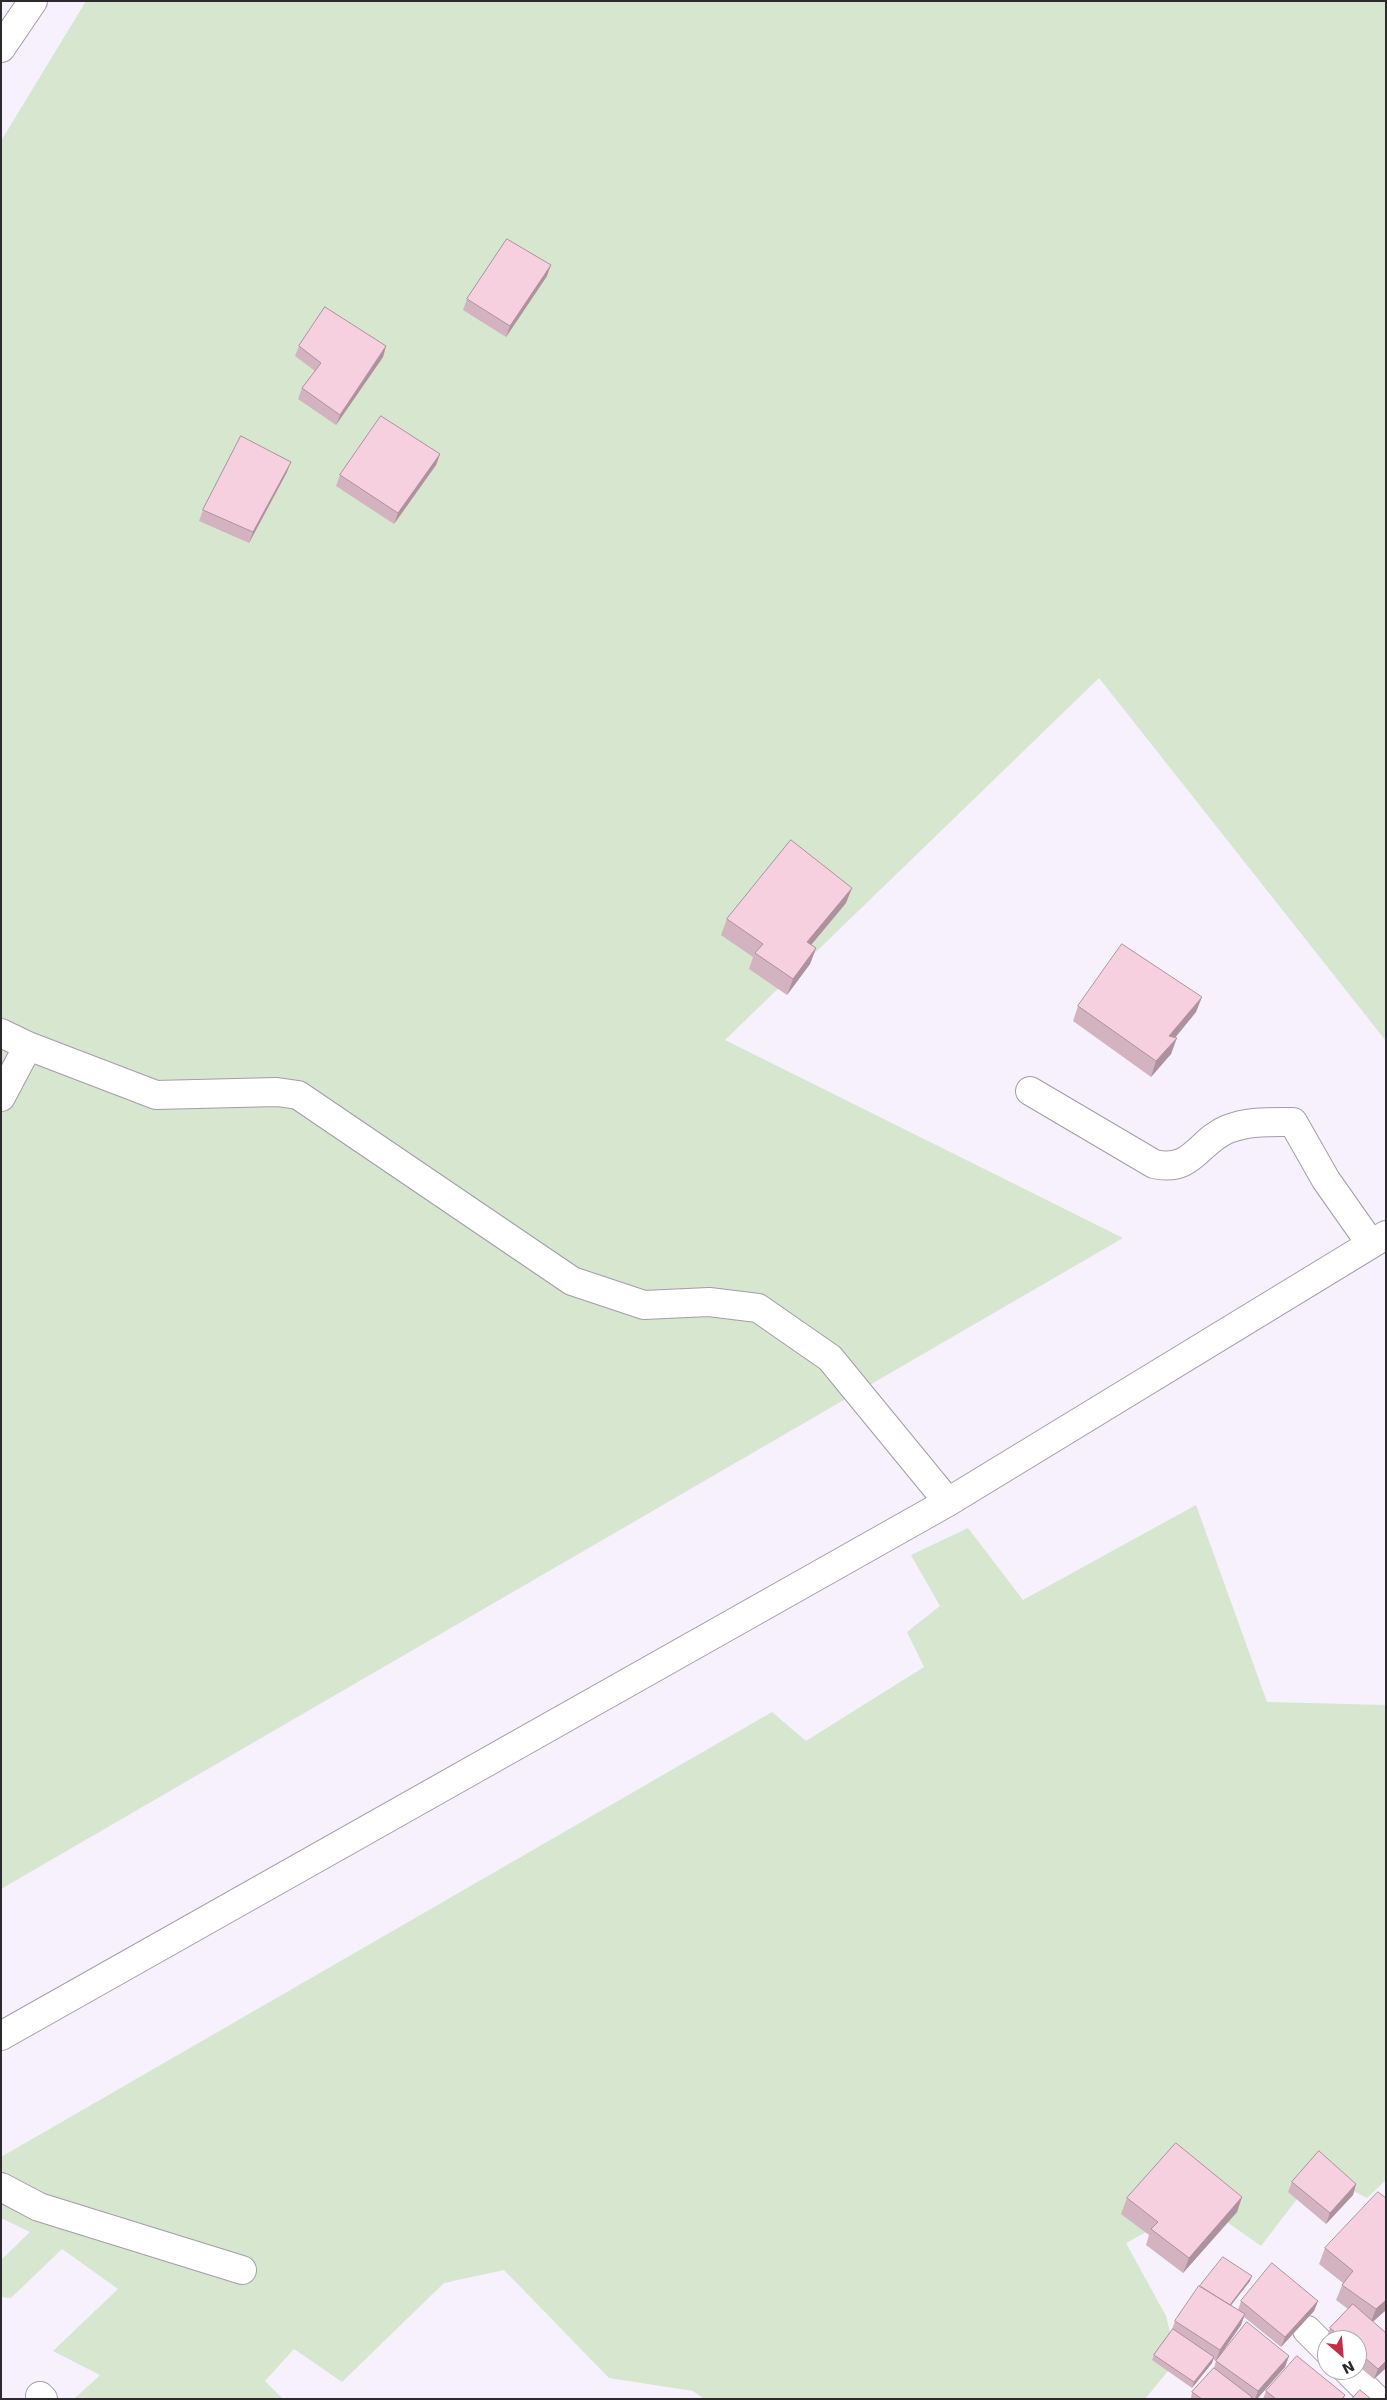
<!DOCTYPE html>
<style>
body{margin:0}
#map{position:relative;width:1387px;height:2400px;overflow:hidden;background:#f7f1fd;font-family:"DejaVu Sans",sans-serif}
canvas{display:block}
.frame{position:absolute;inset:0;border:2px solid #2d2a2f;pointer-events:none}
.north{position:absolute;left:1317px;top:2330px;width:50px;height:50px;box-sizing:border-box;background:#fff;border:1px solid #abaaac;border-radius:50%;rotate:153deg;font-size:14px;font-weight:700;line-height:20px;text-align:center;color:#2d2a2f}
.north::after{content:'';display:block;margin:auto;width:18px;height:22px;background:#c02f45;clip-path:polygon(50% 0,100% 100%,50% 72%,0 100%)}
</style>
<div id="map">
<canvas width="1387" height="2400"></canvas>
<div class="frame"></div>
<div class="north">N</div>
</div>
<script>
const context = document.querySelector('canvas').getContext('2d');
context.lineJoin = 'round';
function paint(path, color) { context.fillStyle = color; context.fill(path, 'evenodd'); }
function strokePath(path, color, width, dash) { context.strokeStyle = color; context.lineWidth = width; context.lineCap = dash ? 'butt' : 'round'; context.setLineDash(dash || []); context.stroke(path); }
const green = new Path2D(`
 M86,1H1386V1041L1099,678L725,1040L1123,1238L1,1889V141Z
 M1196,1505L1267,1702L1386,1705V2180L1367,2198L1317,2173L1261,2246L1200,2203L1126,2243L1166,2316L1177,2360L1145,2399H704L693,2391L609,2378L504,2270L444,2283L342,2382L294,2349L265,2381L283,2399H74L100,2375L53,2351L118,2289L62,2249L11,2298L1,2297V2260L30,2232L1,2218V2157L772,1712L806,1741L924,1667L907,1632L940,1606L911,1555L968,1528L1023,1600Z`);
const minor = new Path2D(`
 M1,48L33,1
 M1,1033L28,1046L156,1095L277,1092L298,1095L572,1281L644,1305L709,1302L758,1308L830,1358L948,1502
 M1030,1091L1154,1164C1193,1173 1198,1141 1228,1129C1249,1121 1270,1122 1293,1122L1326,1180L1371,1244
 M1,1097L28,1046
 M1,2036L948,1502L1386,1235
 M1,2187L39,2207L242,2270
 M1307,2330L1327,2350
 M1347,2370L1376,2399
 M40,2396L43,2399`);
const wall = new Path2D(`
 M547,276L506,337L463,310L467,299Z
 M299,346H386L383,357L336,425L298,399L302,388L315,371L295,356Z
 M440,454L436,465L394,524L336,486L340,475Z
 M287,472L249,543L199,521L203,510Z
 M846,903L811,945L816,948L810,964L787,995L749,969L753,957L721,935L727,919Z
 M1078,1006L1196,1012L1175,1038L1171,1054L1151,1077L1073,1021Z
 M1292,2182L1356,2184L1353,2195L1326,2224L1288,2192Z
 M1242,2197L1237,2212L1183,2273L1146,2245L1149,2235L1121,2214L1127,2198Z
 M1386,2198V2310L1373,2322L1386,2368L1374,2379L1357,2365V2340H1327L1326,2339L1330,2328L1348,2309L1336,2300L1343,2283L1319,2264L1325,2248Z
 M1250,2281L1231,2305L1238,2310L1241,2301H1318L1314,2311L1281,2347L1244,2317L1241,2325L1216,2361L1213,2359L1212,2363L1192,2388L1152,2360L1154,2355L1171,2332L1175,2321Z
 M1289,2356L1285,2367L1257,2399H1192L1191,2398L1192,2392L1214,2368L1216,2361Z
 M1266,2391L1345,2395L1343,2399H1263Z`);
const shadedWall = new Path2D(`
 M551,265L547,276L506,337L510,326Z
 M386,346L383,357L336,425L340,415Z
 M440,454L436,465L394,524L398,513Z
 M291,462L287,472L249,543L253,532Z
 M852,888L846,903L801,957L807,942Z
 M816,948L810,964L787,995L793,979Z
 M1202,997L1196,1012L1164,1051L1169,1036Z
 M1177,1038L1171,1054L1151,1077L1156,1061Z
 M1356,2184L1353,2195L1326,2224L1330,2213Z
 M1242,2197L1237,2212L1183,2273L1189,2258Z
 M1252,2276L1250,2281L1225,2313L1227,2308Z
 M1386,2300V2310L1370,2324L1376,2309Z
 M1318,2301L1314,2311L1281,2347L1285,2337Z
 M1245,2314L1241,2325L1216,2361L1220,2350Z
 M1289,2356L1285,2367L1257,2399H1255L1258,2391Z
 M1214,2357L1212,2363L1192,2388L1194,2382Z
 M1386,2361V2368L1374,2379L1378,2369Z`);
const building = new Path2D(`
 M507,239L551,265L510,326L467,299Z
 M325,307L386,346L340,415L302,388L321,363L299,346Z
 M381,416L440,454L398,513L340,475Z
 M241,436L291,462L253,532L203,510Z
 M791,840L852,888L807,942L816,948L793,979L755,953L763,944L727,919Z
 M1122,944L1202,997L1169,1036L1177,1038L1156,1061L1078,1006Z
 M1176,2143L1242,2197L1189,2258L1151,2229L1158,2222L1127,2198Z
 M1319,2151L1356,2184L1330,2213L1292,2182Z
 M1378,2192L1386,2198V2300L1376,2309L1342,2285L1353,2271L1325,2248Z
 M1223,2257L1252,2276L1230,2305L1200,2286Z
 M1272,2263L1318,2301L1285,2337L1241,2301Z
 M1199,2286L1245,2314L1220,2350L1175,2321Z
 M1353,2304L1386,2333V2361L1378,2369L1357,2351V2340H1344L1330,2328Z
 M1247,2322L1289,2356L1258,2391L1216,2361Z
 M1173,2329L1214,2357L1194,2382L1154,2355Z
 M1297,2356L1345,2395L1342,2399H1276L1266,2391Z
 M1214,2368L1252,2397L1250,2399H1202L1192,2392Z
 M1360,2390L1371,2399H1352Z`);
paint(green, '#d6e6cf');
strokePath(minor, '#a39caa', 30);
strokePath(minor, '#fff', 28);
paint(wall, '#d4b3c1');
paint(shadedWall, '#ad929d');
paint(building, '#f7d0e0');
strokePath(building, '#ad929d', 1);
</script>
